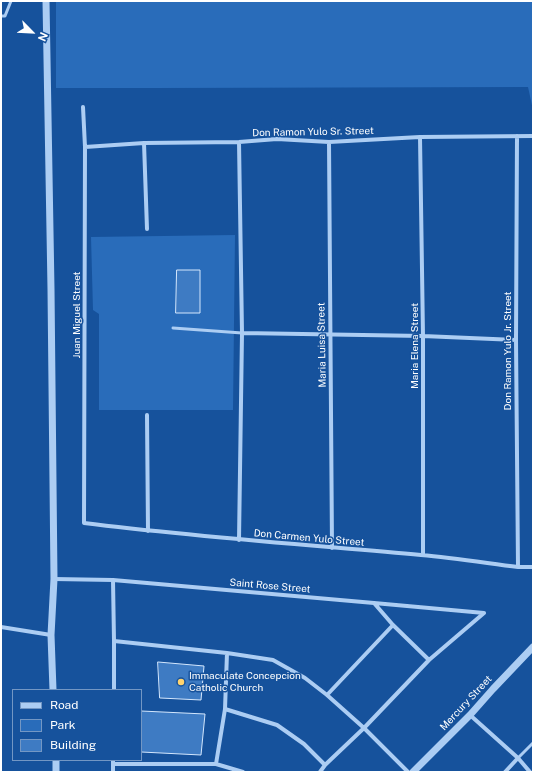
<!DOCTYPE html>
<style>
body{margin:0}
#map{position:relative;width:534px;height:773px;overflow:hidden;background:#16529c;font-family:"Public Sans",sans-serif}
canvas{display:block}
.frame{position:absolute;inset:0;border:2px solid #fff;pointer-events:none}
.legend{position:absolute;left:12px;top:689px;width:130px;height:72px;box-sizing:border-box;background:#16529c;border:1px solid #7397c4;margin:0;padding:5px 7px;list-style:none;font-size:12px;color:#fff}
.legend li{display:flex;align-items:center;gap:8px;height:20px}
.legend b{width:20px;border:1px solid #7397c4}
.north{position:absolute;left:12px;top:12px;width:40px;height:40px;-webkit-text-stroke:3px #16529c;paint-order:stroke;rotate:114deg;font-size:11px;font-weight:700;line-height:16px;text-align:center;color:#fff}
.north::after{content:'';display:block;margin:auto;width:14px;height:18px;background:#fff;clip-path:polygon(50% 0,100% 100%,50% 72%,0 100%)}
</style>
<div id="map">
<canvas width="534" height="773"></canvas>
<div class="frame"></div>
<ul class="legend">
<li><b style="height:5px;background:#accdf3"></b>Road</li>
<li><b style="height:11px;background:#296cba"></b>Park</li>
<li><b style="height:11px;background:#3e7bc3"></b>Building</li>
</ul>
<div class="north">N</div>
</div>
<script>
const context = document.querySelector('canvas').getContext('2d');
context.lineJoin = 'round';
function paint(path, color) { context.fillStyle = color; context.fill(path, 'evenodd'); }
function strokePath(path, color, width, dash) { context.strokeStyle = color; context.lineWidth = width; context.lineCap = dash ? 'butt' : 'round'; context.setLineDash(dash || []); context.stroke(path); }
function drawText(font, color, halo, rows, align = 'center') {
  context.font = font + ' "Public Sans",sans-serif'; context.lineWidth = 3; context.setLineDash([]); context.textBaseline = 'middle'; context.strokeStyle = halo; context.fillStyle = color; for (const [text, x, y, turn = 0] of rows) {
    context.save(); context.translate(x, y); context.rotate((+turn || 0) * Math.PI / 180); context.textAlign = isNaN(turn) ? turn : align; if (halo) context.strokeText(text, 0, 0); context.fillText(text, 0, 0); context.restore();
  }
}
const green = new Path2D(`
 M56,1H533V110L528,87L161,88H56Z
 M235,235L233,410H99V314L93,310L91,237Z`);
const building = new Path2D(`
 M177,270H200V313H176Z
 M158,662L204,666L201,700L160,698Z
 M141,711L205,714L201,755L141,752Z`);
const service = new Path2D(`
 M1,16H5L11,1
 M173,328L242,333
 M518,758L533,743`);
const minor = new Path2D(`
 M83,107L85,147L84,523C196,537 309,545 421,555C454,558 486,563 518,567H533
 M517,136L516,340L518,567
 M420,137L423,336V555
 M329,142L332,548
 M144,143L147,229
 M85,147L144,143L239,142L277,139L329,142L420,137L533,136
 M242,333L423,336L516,340
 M147,415L148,531
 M239,540L242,333L239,142
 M54,579L113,580L374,603L484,613
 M113,580L114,641V690
 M374,603L393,625L429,660
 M1,627L51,635
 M114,641L227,653L273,660L305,678L327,695L364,728L408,772
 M327,695L393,625
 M225,709L277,725L304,744L325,765
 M470,715L518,758L530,772
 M113,764H216L243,772
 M216,764L225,709L227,653
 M113,772V760
 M320,772L325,765L364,728L429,660L484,613
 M505,772L518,758`);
const tertiary = new Path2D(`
 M46,1L51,289L54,579L51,635L53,690
 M56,760V772
 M413,772L470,715L493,689L533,647`);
const markers = [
 [181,682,4,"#ffd36e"]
];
const streetNames = [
 ["Don Ramon Yulo Sr. Street",313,132,-1],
 ["Juan Miguel Street",77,315,-90],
 ["Maria Luisa Street",322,345,-91],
 ["Maria Elena Street",415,346,-90],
 ["Don Ramon Yulo Jr. Street",508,351,-90],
 ["Don Carmen Yulo Street",309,538,5],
 ["Saint Rose Street",270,586,5],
 ["Mercury Street",466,703,-47]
];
const poiNames = [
 ["Immaculate Concepcion",189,676],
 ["Catholic Church",189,688]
];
paint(green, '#296cba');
paint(building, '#3e7bc3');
strokePath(building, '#d4e7fd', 1);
strokePath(service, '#accdf3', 3);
strokePath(minor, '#accdf3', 4);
strokePath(tertiary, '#accdf3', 7);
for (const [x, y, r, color] of markers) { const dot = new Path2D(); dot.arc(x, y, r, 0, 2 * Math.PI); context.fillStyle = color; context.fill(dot); strokePath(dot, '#16529c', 1.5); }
drawText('10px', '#fff', '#16529c', streetNames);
drawText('10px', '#fff', '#16529c', poiNames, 'left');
</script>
